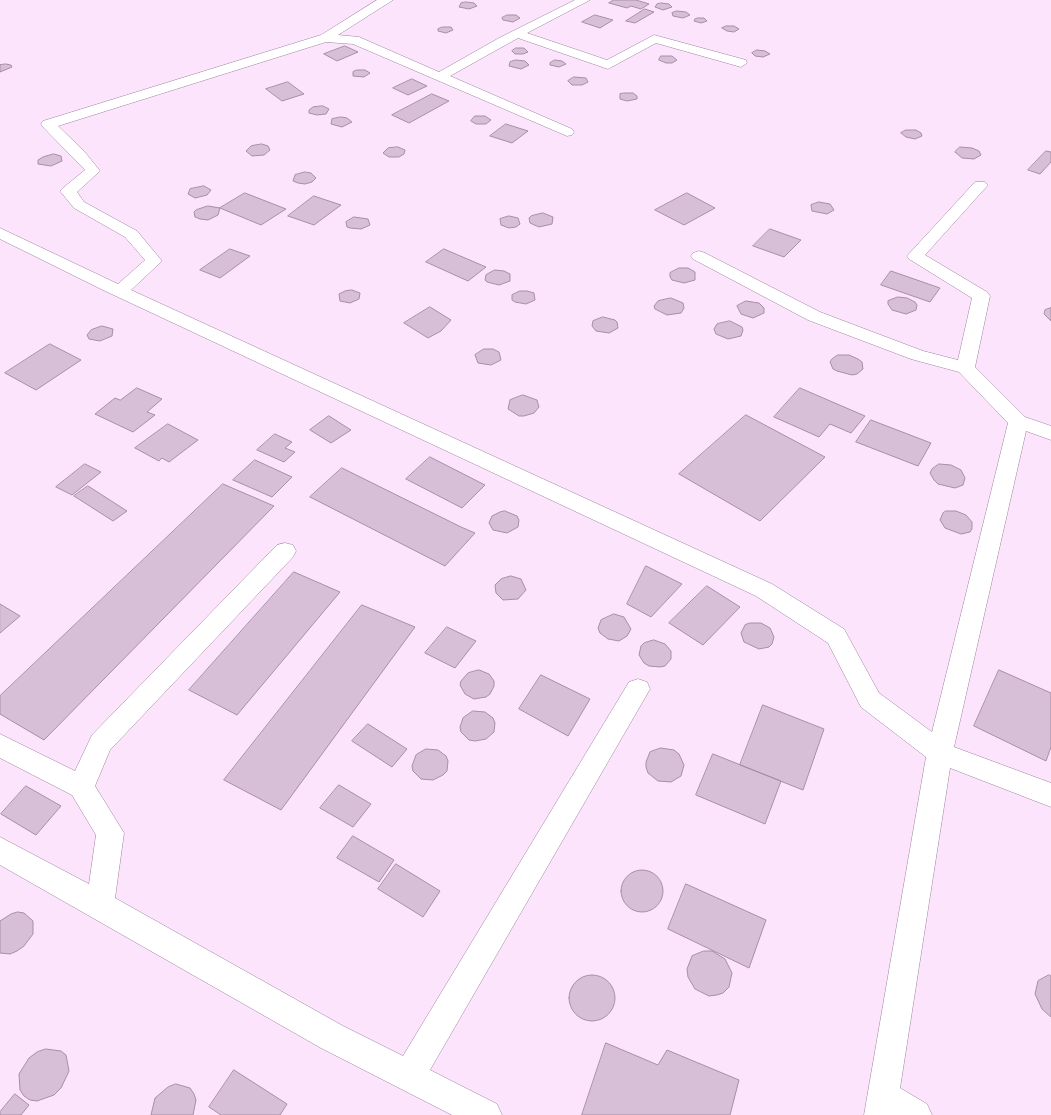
<!DOCTYPE html>
<style>
body{margin:0}
canvas{display:block;background:#fde4fd}
</style>
<canvas width="1051" height="1115"></canvas>
<script>
const context = document.querySelector('canvas').getContext('2d');
context.lineJoin = 'round';
function paint(path, color) { context.fillStyle = color; context.fill(path, 'evenodd'); }
function strokePath(path, color, width, dash) { context.strokeStyle = color; context.lineWidth = width; context.lineCap = dash ? 'butt' : 'round'; context.setLineDash(dash || []); context.stroke(path); }
const building = new Path2D(`
 M614,0H636L649,4L641,9L631,6L627,8L609,3Z
 M466,2L474,3L477,6L469,9L459,7L461,3Z
 M661,3L669,4L672,7L663,10L655,7L657,4Z
 M645,9L654,12L635,23L626,21Z
 M677,11L686,12L690,15L683,18L673,16L672,13Z
 M507,15H516L520,18L513,22L503,20L502,18Z
 M595,15L613,20L600,28L582,22Z
 M698,18H704L707,21L701,23L694,21L695,19Z
 M726,26H734L739,29L734,32L727,31L722,28Z
 M443,27H451L453,30L446,33L438,31V29Z
 M345,46L358,52L337,61L324,54Z
 M516,48H524L528,52L523,54H515L512,51Z
 M757,50L765,51L770,54L763,57L755,56L752,53Z
 M661,56H672L677,60L672,63H666L659,60Z
 M516,60L525,61L529,65L521,69L509,66L510,62Z
 M555,60L562,61L566,64L559,67L550,65V63Z
 M6,64L11,65L12,67L0,72V65Z
 M357,70H365L370,73L364,77L353,76V72Z
 M574,77L586,78L588,82L582,85H572L568,81Z
 M412,79L427,86L408,95L393,88Z
 M288,82L304,94L282,101L266,89Z
 M624,93H633L637,96V99L627,101L620,99V94Z
 M432,94L449,101L409,123L392,115Z
 M323,106L329,109L326,114L317,115L309,113V110L313,107Z
 M475,116H485L491,120L486,124H476L471,121Z
 M341,117L347,118L352,122L342,127L331,124L332,119Z
 M506,124L528,131L512,143L490,136Z
 M906,130H916L921,133L922,136L915,139L906,137L901,133Z
 M262,144L268,146L270,150L264,155L252,156L246,151L251,146Z
 M398,147L405,150L404,154L399,157H389L383,153L388,148Z
 M960,147L972,148L979,151L981,155L974,159L962,158L955,152Z
 M1046,151L1051,152V162L1040,174L1028,170Z
 M54,154L61,156L62,161L51,166L38,164V160L43,157Z
 M305,172L311,173L316,178L312,182L305,184L298,183L293,181L295,175Z
 M204,186L211,190L207,195L195,198L188,194L190,189Z
 M245,193L286,209L261,225L220,208Z
 M687,193L715,208L684,225L655,210Z
 M314,196L341,205L314,225L288,216Z
 M819,202L830,204L834,210L827,214L812,211L811,205Z
 M208,206L220,208L218,215L208,220L200,219L195,217L194,212L196,210Z
 M543,213L553,217L552,224L539,227L530,223L529,218L531,216Z
 M509,216L518,218L520,224L516,227L509,228L501,225L500,219Z
 M354,217L368,219L370,225L361,229L350,228L347,227L346,222Z
 M770,229L801,240L784,257L753,246Z
 M230,249L250,256L220,278L200,270Z
 M444,249L486,267L468,281L426,262Z
 M679,268H688L695,272V280L684,283L672,280L670,277V273Z
 M495,270L504,271L510,274V281L499,285L487,282L485,280L486,275Z
 M891,271L940,288L930,302L881,285Z
 M352,290L360,293L359,299L350,303L340,301L339,294L345,291Z
 M520,291H527L534,293L535,300L526,304L515,302L512,300V295Z
 M898,297L907,298L915,302L917,305L916,310L906,314L892,310L888,304V301Z
 M671,298L683,303L684,308L681,313L667,315L655,309L654,306L658,301Z
 M746,301L759,303L764,308V313L753,318L741,314L737,306Z
 M430,307L451,320L441,331L428,338L404,323Z
 M1051,308V321L1044,314L1045,310Z
 M603,317L615,320L617,322L618,328L609,333L596,331L592,326L593,321Z
 M730,321L742,327L743,330L741,336L728,339L716,334L714,329L717,324Z
 M102,326L113,329L112,336L100,341L89,339L87,335L91,330Z
 M50,344L81,360L36,390L5,373Z
 M484,349H493L499,352L501,360L491,365L478,363L475,355Z
 M838,355H849L858,359L862,362L863,369L857,374L852,375L837,371L833,369L830,362L832,359Z
 M137,388L162,399L147,412L155,415L133,432L95,414L115,398L120,400Z
 M800,388L865,416L851,433L830,424L819,437L774,417Z
 M523,395L537,400L539,407L534,413L524,416H519L508,409L510,400Z
 M746,415L825,457L760,521L679,474Z
 M329,416L351,430L331,443L310,430Z
 M871,420L931,443L918,466L856,442Z
 M168,424L198,440L169,462L162,458L159,461L135,448Z
 M275,434L292,442L285,448L295,452L284,462L257,450Z
 M430,457L485,485L462,508L406,479Z
 M255,460L292,477L272,497L233,480Z
 M85,464L101,472L72,495L56,487Z
 M939,464L951,465L961,470L965,478L963,485L955,488L938,484L934,480L930,473L932,469Z
 M342,468L461,527L475,533L445,566L310,497Z
 M223,484L274,506L44,740L0,714V696Z
 M88,486L127,511L113,521L74,496Z
 M505,511L517,516L519,520L518,527L507,533L493,530L489,523L492,516L500,512Z
 M946,511H956L966,515L972,522V529L970,532L961,534L945,528L940,520L943,513Z
 M646,566L682,584L651,617L627,604Z
 M294,572L340,592L237,715L189,690Z
 M511,576L521,579L526,590L518,599L503,600L496,593L495,585L501,579Z
 M707,586L740,607L703,645L669,623Z
 M0,604L20,616L0,633Z
 M362,605L415,627L281,810L224,780Z
 M614,614L624,617L631,629L627,636L619,641L608,639L600,633L598,628L601,620Z
 M750,623H761L770,628L774,637L772,644L769,647L759,649L744,642L741,633L745,625Z
 M447,627L476,641L455,668L425,653Z
 M654,640L665,644L671,651V659L665,666L660,667L649,666L644,663L639,655L641,646L644,643Z
 M479,670L489,674L494,681V686L490,694L486,697L474,699L465,694L460,685L461,681L468,673Z
 M999,670L1051,693V747L1046,761L974,726Z
 M541,675L590,699L568,736L519,709Z
 M763,705L824,729L803,790L740,765Z
 M473,711L485,712L493,718L495,723L494,732L486,739L475,741L469,740L461,732L460,727L463,718Z
 M368,724L407,749L392,767L352,741Z
 M661,748L674,750L679,754L684,765L681,776L671,782L658,781L648,773L646,767V762L650,752Z
 M426,749L438,750L446,756L448,761L447,771L443,775L433,780L421,779L413,771L412,766L416,755Z
 M713,754L781,781L765,824L696,795Z
 M339,785L371,804L353,827L320,808Z
 M26,786L61,806L36,835L1,814Z
 M353,836L394,860L379,882L337,858Z
 M396,864L440,891L423,917L378,889Z
 M621 891a21 21 0 1 1 42 0a21 21 0 1 1-42 0Z
 M686,884L766,920L749,968L668,929Z
 M18,912L24,913L33,921V934L24,946L17,951L10,954L0,953V921L11,914Z
 M704,951H712L725,959L732,973L729,987L723,993L717,995L709,996L695,989L688,977L687,969L692,956Z
 M1049,975L1051,976V1017L1042,1009L1035,994L1038,981Z
 M569 998a23 23 0 1 1 46 0a23 23 0 1 1-46 0Z
 M606,1043L658,1065L667,1050L739,1080L730,1115H582Z
 M46,1049L61,1051L66,1055L69,1071L61,1088L54,1095L37,1101L30,1100L24,1096L20,1090L19,1074L29,1058L37,1052Z
 M234,1070L287,1104L280,1115H221L209,1107Z
 M176,1084L190,1088L194,1094L196,1100L193,1115H151L155,1098L168,1087Z
 M15,1094L29,1105L21,1115H0V1112Z`);
const minor = new Path2D(`
 M377,0H393L338,35L359,37L439,72L499,38L575,0H590L527,33L607,60L654,35L746,60L747,63L741,67L656,43L608,69L518,38L450,76L572,129L574,132L572,135L567,136L353,44L326,42L58,126L84,151L100,171L77,192L84,202L137,231L162,261L131,290L772,584L844,629L879,693L932,732L1008,423L959,372L911,359L808,320L693,259L691,256L693,253L699,251L705,253L820,312L923,351L958,360L972,298L909,259L907,256L975,182H985L988,185L925,255L987,292L990,296L975,367L1025,417L1051,426V440L1026,431L954,747L1051,783V807L950,768L900,1088L927,1104L932,1115H864L926,757L861,707L828,643L756,596L103,290L0,239V228L118,284L145,260L125,237L74,208L60,191L63,188L85,170L43,127L41,124L43,121L321,35Z
 M285,543L293,545L296,551L293,557L110,750L95,786L124,833L115,898L343,1026L403,1056L629,682L638,679L647,682L650,689L430,1070L497,1104L502,1115H452L321,1048L0,865V837L89,884L96,835L72,795L0,758V734L75,771L92,735L277,545Z`);
paint(building, '#d7bfd7');
strokePath(building, '#a78fa6', 1);
strokePath(minor, '#9c859c', 1);
paint(minor, '#fff');
</script>
